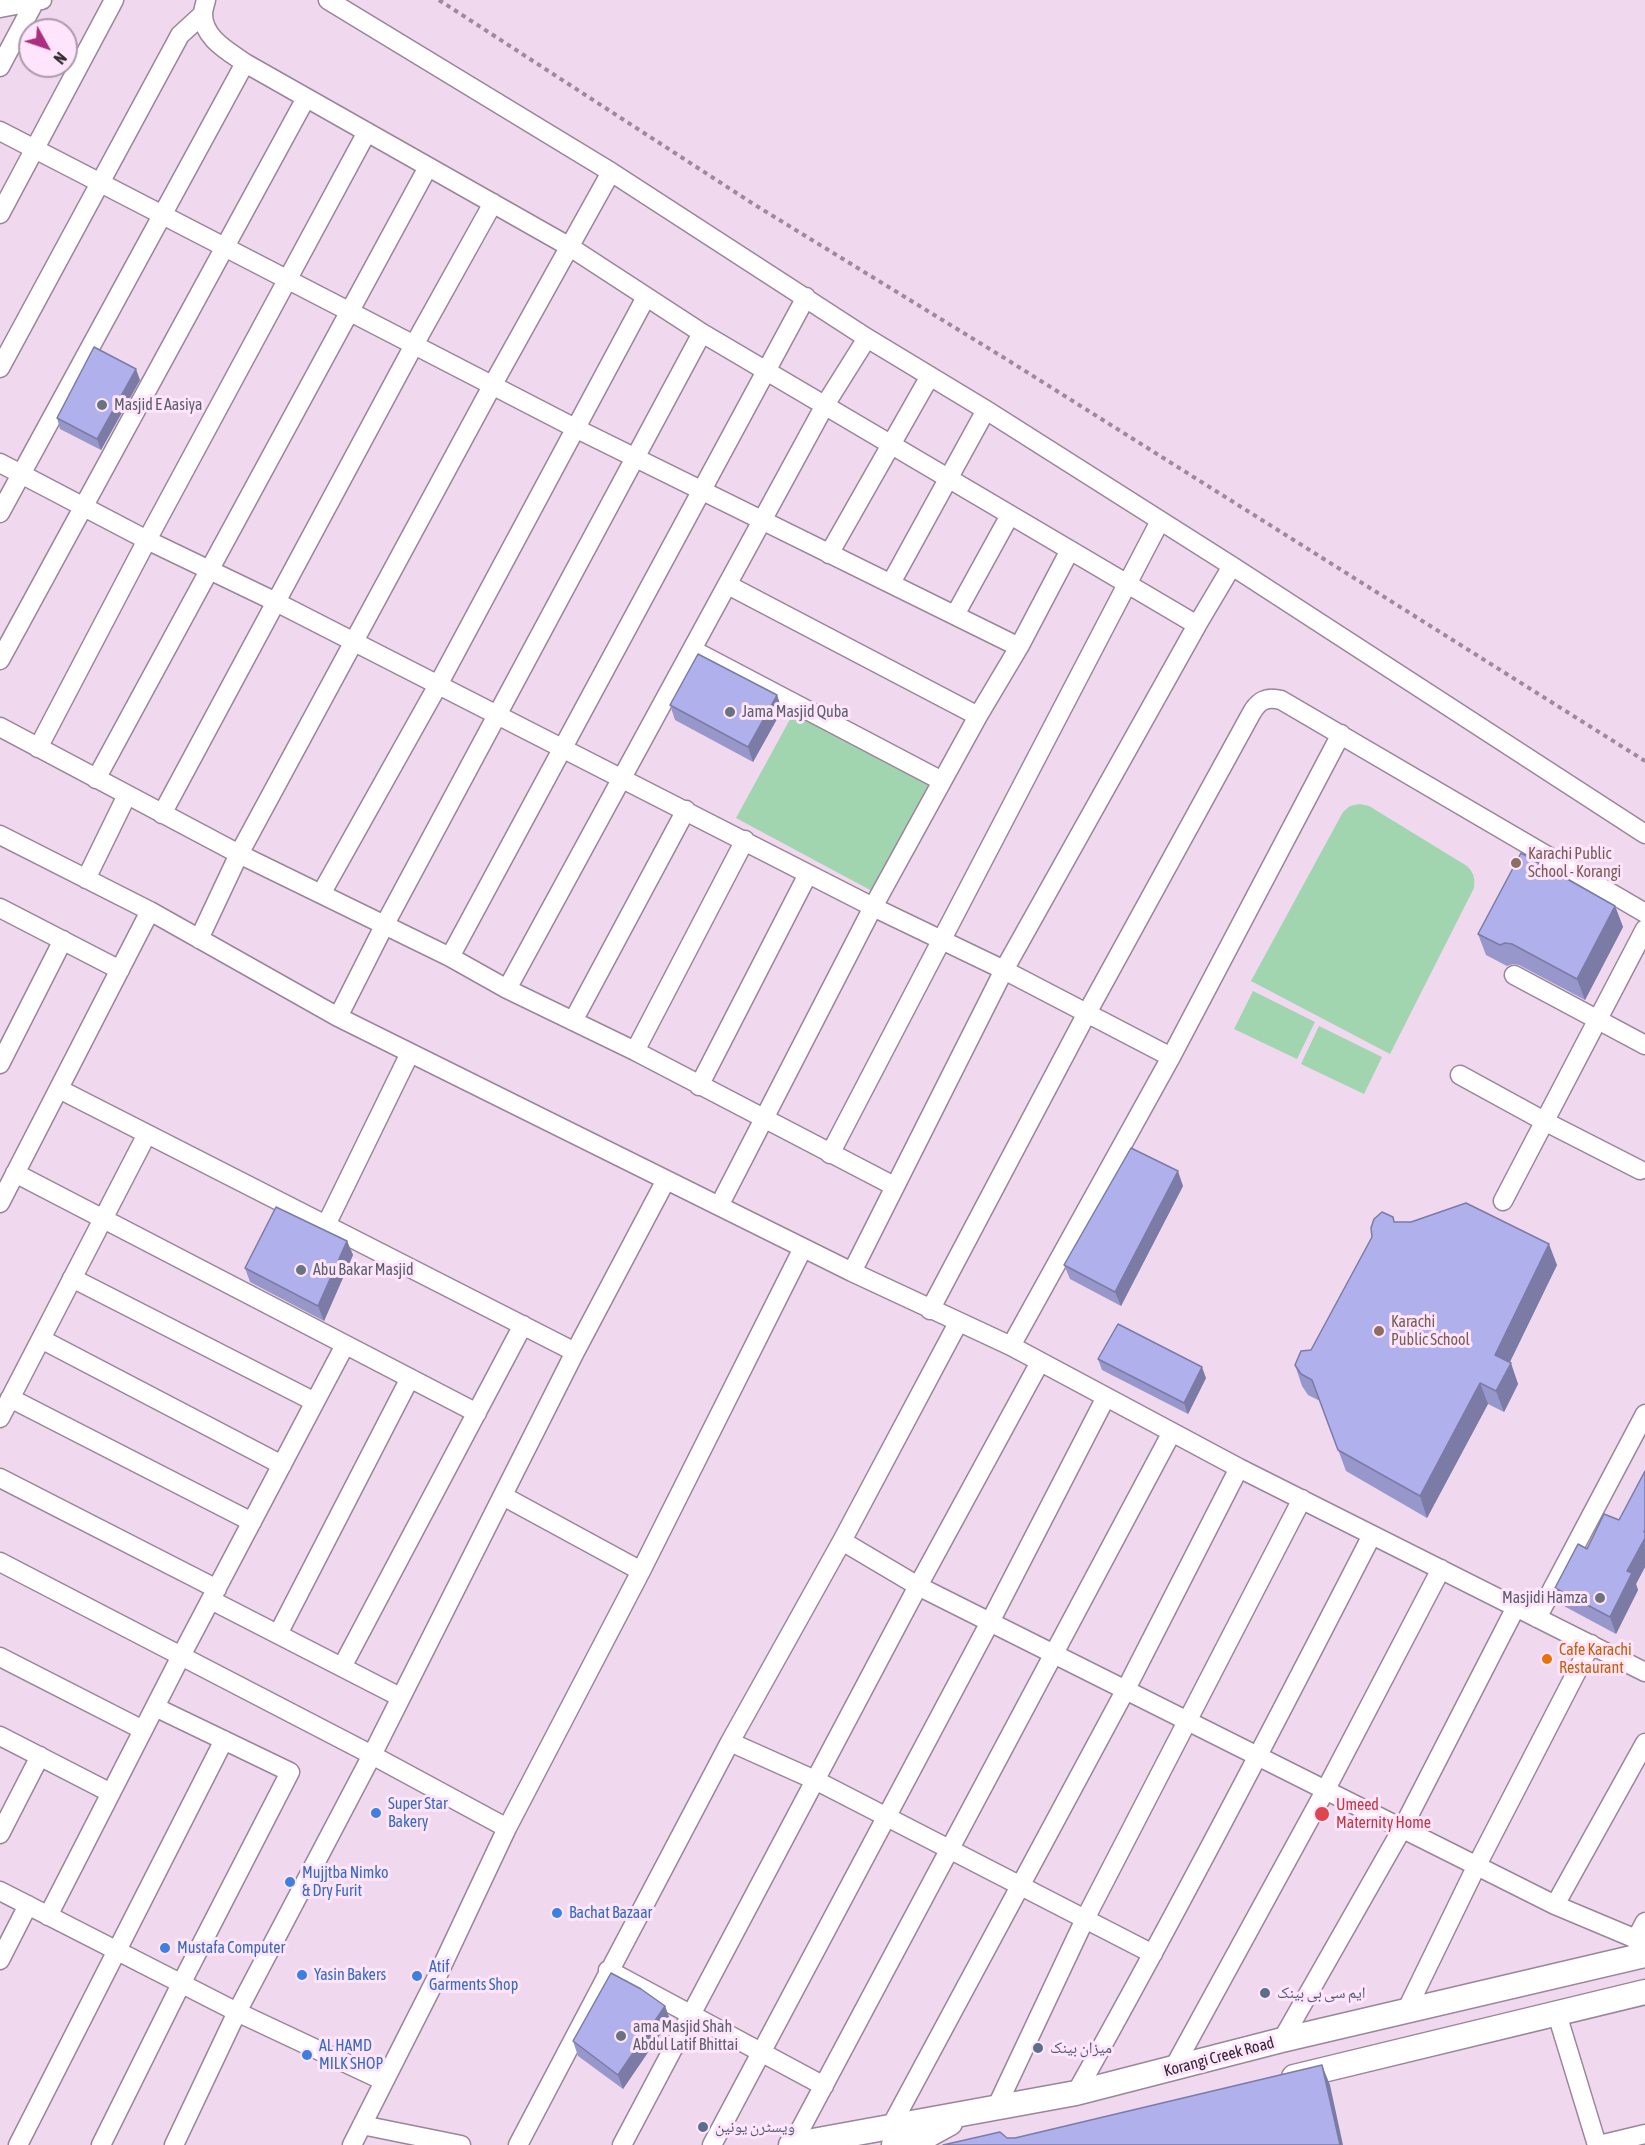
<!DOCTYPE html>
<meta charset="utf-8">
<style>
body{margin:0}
#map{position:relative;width:1645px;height:2145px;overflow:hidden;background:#f0d8ef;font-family:"Asap Condensed",sans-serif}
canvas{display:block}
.north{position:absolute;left:18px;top:18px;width:60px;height:60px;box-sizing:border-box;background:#fee5fc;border:2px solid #ac9aab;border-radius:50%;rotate:130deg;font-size:16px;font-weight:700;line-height:24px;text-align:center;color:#322931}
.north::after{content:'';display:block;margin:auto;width:21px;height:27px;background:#ab2e80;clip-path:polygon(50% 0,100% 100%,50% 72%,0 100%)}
</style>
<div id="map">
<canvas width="1645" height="2145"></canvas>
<div class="north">N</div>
</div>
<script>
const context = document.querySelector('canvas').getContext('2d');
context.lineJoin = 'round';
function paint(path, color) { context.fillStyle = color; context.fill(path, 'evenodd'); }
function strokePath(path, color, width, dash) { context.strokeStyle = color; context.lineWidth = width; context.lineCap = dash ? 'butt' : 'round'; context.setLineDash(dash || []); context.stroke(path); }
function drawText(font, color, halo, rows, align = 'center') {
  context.font = font + ' "Asap Condensed","Noto Naskh Arabic",sans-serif'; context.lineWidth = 6; context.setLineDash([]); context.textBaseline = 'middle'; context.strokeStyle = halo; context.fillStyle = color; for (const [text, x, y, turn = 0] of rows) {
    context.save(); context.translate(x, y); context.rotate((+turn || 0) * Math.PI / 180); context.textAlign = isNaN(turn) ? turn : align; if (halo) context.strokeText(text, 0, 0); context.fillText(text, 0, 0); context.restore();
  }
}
const green = new Path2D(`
 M794,712L930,785L872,891L736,818Z
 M1360,804L1369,806L1467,866C1474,873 1475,878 1474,888L1390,1054L1251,981L1343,812L1350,806Z
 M1253,991L1315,1022L1297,1059L1234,1029Z
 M1319,1026L1382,1057L1364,1094L1301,1064Z`);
const path = new Path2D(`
 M439,0L755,205L1006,359L1645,761`);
const minor = new Path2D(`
 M206,0C205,4 203,10 203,14C203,38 228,51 245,63L570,247L702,333L1197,625
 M328,0L611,172L867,338L986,410L1232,566L1645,834
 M0,8L42,0
 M0,67L35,1
 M0,131L575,428L1019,647
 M0,214L114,0
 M0,368L180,35L203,14
 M0,463L147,540L276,602L873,907L1004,970L1171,1057
 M0,513L245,63
 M829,554L930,376
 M891,583L986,410
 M728,585L978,716
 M955,615L1010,515
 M693,650L942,781
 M0,660L306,98
 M0,727L239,854L450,957L507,989L635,1051L894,1186
 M38,748L147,540L367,132
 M96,779L428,167
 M162,814L414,345L493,203
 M0,835L150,911L338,1017L852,1272L1011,1346L1239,1468L1645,1672
 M86,879L127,795
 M321,894L438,685L646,297
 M0,908L120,970
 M199,939L239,854L492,386L611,172
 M450,957L806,297
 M1514,975L1645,1045
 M507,989L825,405L867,338
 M338,1017L385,924L702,333
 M573,1021L686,810
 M635,1051L745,840
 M0,1064L63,940
 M1460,1075L1544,1121L1640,1170
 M699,1086L808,874
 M59,1089L575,1352
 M830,1154L1160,521
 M15,1173L477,1413
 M1503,1201L1645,929
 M0,1203L150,911
 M719,1206L873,907L978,716L1019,647L1070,550
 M326,1225L410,1053
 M852,1272L1004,970L1197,625L1232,566
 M72,1278L315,1402
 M930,1310L1087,1013L1251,714C1258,701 1266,696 1281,700L1645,913
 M41,1339L282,1465
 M1011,1346L1171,1057L1341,734
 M10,1398L252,1522
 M0,1418L147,1134
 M0,1478L217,1589
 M503,1496L641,1571
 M842,1541L918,1586L1555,1905L1645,1743
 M0,1562L372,1755L507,1828
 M211,1600L400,1697
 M1537,1618L1645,1414
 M278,1634L410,1378
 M0,1657L143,1730
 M342,1667L523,1325
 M0,1736L111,1793
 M730,1742L815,1780L1153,1954
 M0,1834L40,1756
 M0,1891L237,2012L384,2081
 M1555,1905L1636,1939L1641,1956
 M48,1916L181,1656L345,1345
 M1636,1939L1645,1922
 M0,1960L28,1905
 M608,1970L824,2086
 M1406,2011L1477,1865L1591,1644
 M1557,2014L1597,2145
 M1282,2040L1402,1829L1516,1607
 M1173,2069L1325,1791L1441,1569
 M1076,2093C1179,1909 1276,1722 1372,1535
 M996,2108L1085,1919L1302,1499
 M362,2125L461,2145
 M890,2128L1125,1691L1239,1468
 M18,2145L224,1740
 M101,2145L181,1984L290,1772L155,1707
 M174,2145L237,2012L372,1755L575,1352L666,1180
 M352,2145L435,1981L507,1828L641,1571L803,1248
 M518,2145L730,1742L842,1541L958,1323
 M622,2145L918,1586L1040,1362
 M712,2145L990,1622L1106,1397
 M792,2145L1172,1432
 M1599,2145L1645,2134`);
const major = new Path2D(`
 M1294,2077L1645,1992
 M791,2145L1076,2093L1282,2040L1645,1955
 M894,2145L921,2139L950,2123`);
const wall = new Path2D(`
 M140,380L101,450L60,429L57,418Z
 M777,695L782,710L753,762L675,720L670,705Z
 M1615,906L1623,927L1585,1000L1519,965L1513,964L1507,966L1486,955L1478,934Z
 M1183,1186L1121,1306L1070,1279L1064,1265Z
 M1395,1222L1557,1265L1510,1362L1518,1384L1504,1412L1488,1404L1427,1518L1346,1471L1320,1401L1308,1395L1302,1386L1295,1365L1311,1350Z
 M347,1241L353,1255L324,1321L250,1282L245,1268Z
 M1098,1359L1206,1378L1188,1414L1102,1370Z
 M1645,1471V1567L1636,1584L1638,1590L1616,1634L1562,1605L1555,1588L1587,1549L1619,1520Z
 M665,2006L670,2020L623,2089L578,2056L573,2041Z`);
const shadedWall = new Path2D(`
 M136,369L140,380L101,450L97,439Z
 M777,695L782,710L753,762L748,747Z
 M1615,906L1623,927L1585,1000L1577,979Z
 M1178,1171L1183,1186L1121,1306L1115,1292Z
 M347,1241L353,1255L324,1321L318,1306Z
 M1549,1244L1557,1265L1503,1376L1495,1355Z
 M1511,1363L1518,1384L1504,1412L1496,1391Z
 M1202,1367L1206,1378L1188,1414L1184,1403Z
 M1480,1383L1488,1404L1427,1518L1420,1496Z
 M1645,1538V1567L1636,1584L1638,1590L1616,1634L1610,1617L1627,1571Z
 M665,2006L670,2020L623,2089L618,2075Z
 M1322,2065L1330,2085L1343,2145H1340Z`);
const building = new Path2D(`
 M94,347L136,369L97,439L57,418Z
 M698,654L777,695L748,747L670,705Z
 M1521,853L1615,906L1577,979L1512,944L1505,943L1500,945L1478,934Z
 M1131,1148L1178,1171L1115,1292L1064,1265Z
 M1466,1203L1549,1244L1495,1355L1511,1363L1496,1391L1480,1383L1420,1496L1338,1450L1312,1380L1301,1374L1295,1365L1301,1351L1311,1350L1372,1237L1371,1228L1374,1219L1382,1212L1393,1217L1394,1222H1411Z
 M276,1207L347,1241L318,1306L245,1268Z
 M1118,1324L1202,1367L1184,1403L1098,1359Z
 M1645,1471V1529L1644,1532L1645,1533V1538L1627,1571L1632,1573L1610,1617L1555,1588L1578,1544L1587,1549L1604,1514L1619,1520Z
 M611,1973L641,1989L665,2006L618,2075L573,2041Z
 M1322,2065L1340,2145H943L1000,2132L1007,2138H1015Z`);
const markers = [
 [102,405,6,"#6b7280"],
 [730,712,6,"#6b7280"],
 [1516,863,6,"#8d6e63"],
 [301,1270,6,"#6b7280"],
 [1379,1331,6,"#8d6e63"],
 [1600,1598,6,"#6b7280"],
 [1547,1659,6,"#e8710a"],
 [376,1813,6,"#3f7fe0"],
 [1322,1814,8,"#e0444e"],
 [290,1882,6,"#3f7fe0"],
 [557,1913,6,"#3f7fe0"],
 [165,1948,6,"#3f7fe0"],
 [302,1975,6,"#3f7fe0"],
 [417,1976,6,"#3f7fe0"],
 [1265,1993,6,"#5c6f8a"],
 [621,2036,6,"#6b7280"],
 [1038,2048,6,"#5c6f8a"],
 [307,2055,6,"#3f7fe0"],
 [703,2127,6,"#5c6f8a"]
];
const worshipNames = [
 ["Masjid E Aasiya",114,405],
 ["Jama Masjid Quba",742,712],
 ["Abu Bakar Masjid",313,1270],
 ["Masjidi Hamza",1588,1598,"right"],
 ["ama Masjid Shah",633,2027],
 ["Abdul Latif Bhittai",633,2045]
];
const educationNames = [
 ["Karachi Public",1528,854],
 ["School - Korangi",1528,872],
 ["Karachi",1391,1322],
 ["Public School",1391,1340]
];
const foodNames = [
 ["Cafe Karachi",1559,1650],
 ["Restaurant",1559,1668]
];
const shopNames = [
 ["Super Star",388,1804],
 ["Bakery",388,1822],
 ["Mujjtba Nimko",302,1873],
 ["& Dry Furit",302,1891],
 ["Bachat Bazaar",569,1913],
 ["Mustafa Computer",177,1948],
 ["Atif",429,1967],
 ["Garments Shop",429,1985],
 ["Yasin Bakers",314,1975],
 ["AL HAMD",319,2046],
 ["MILK SHOP",319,2064]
];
const healthNames = [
 ["Umeed",1336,1805],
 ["Maternity Home",1336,1823]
];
const serviceNames = [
 ["ایم سی بی بینک",1277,1993],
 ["میزان بینک",1050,2048],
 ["ویسٹرن یونین",715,2127]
];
const streetNames = [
 ["Korangi Creek Road",1219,2057,-15]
];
paint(green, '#a1d5af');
strokePath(minor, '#9b859a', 21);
strokePath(major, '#9b859a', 27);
strokePath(path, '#9c8b9b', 4, [4.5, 4.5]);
strokePath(minor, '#fff', 18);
strokePath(major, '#fff', 24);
paint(wall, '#9797cb');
paint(shadedWall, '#7b7ba5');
paint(building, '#b0b0ec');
strokePath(building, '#7b7ba5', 1.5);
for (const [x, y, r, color] of markers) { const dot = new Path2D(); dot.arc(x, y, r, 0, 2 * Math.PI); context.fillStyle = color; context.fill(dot); strokePath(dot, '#fee5fc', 2); }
drawText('16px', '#5b616d', '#fee5fc', worshipNames, 'left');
drawText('16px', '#785e54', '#fee5fc', educationNames, 'left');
drawText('16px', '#c56008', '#fee5fc', foodNames, 'left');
drawText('16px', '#366cbe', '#fee5fc', shopNames, 'left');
drawText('16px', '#be3a42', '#fee5fc', healthNames, 'left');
drawText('16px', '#4e5e75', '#fee5fc', serviceNames, 'left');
drawText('16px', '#322931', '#fee5fc', streetNames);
</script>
